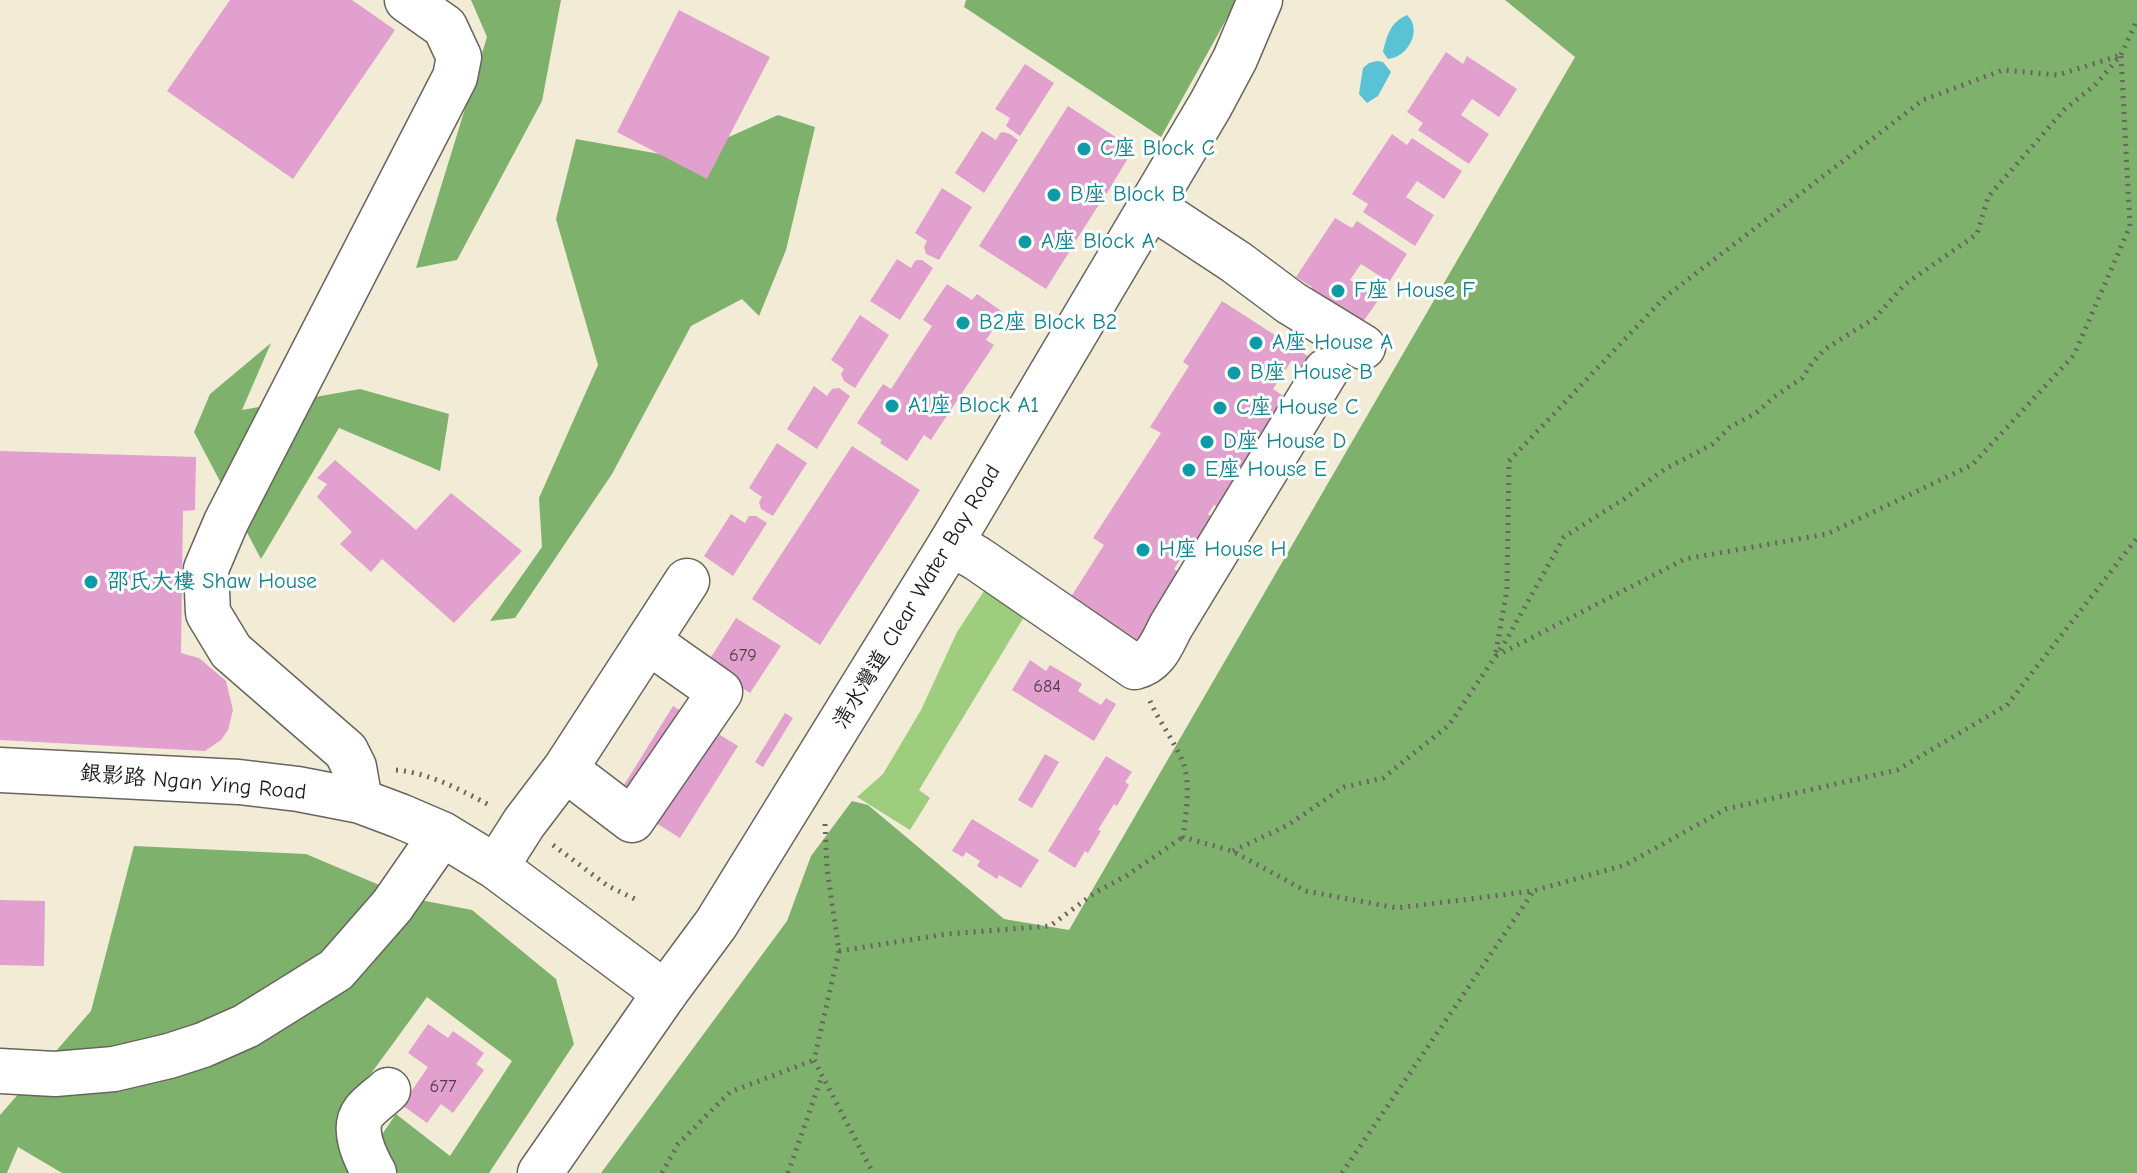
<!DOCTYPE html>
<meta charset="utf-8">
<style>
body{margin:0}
canvas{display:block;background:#f2ecd7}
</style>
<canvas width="2137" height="1173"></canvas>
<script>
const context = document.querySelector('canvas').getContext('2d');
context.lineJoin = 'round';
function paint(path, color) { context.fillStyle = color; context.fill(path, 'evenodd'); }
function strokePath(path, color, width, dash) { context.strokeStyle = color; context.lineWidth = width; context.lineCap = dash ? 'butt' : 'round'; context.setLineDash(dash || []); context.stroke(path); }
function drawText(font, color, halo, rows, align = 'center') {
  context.font = font + ' "Comic Neue","LXGW WenKai TC",sans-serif'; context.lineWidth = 6; context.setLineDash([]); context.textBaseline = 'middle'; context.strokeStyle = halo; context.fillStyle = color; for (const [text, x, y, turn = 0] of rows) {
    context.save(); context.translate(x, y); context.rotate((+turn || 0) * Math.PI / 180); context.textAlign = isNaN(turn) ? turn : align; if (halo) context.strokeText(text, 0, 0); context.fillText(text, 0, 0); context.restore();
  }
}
const green = new Path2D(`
 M988,585L1027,612L919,790L930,798L910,830L857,797L883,774L921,710L957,632Z`);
const forest = new Path2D(`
 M471,0H561L542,101L457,260L416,268L487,37Z
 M966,0H1237L1161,137L964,7Z
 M1505,0H2137V1173H601L787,921L811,856L852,801L868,805L1004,919L1069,930L1575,57Z
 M778,115L815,127L786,250L759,316L742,299L691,326L612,474L515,618L490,621L542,547L539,498L598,365L556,219L576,139L682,158Z
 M271,343L242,410L360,389L449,414L440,471L339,428L261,559L194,432L210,394Z
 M134,846L306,854L410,898L472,910L556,979L574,1044L489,1173H394L376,1143L396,1114L450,1156L512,1061L427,997L340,1116L354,1173H62L18,1147L7,1173H0V1115L91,1011Z`);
const water = new Path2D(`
 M1407,15C1423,30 1408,57 1388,59L1383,52C1387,36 1390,22 1407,15Z
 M1377,61L1383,62L1391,72L1378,96L1367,103L1359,94L1363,68L1369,63Z`);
const building = new Path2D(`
 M230,0H352L395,30L293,179L167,91Z
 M679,10L770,57L707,179L617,132Z
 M1446,52L1463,64L1467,56L1517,89L1499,117L1472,99L1461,115L1489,134L1469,164L1418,130L1423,123L1407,112Z
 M1025,64L1054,83L1020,136L1006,126L1010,118L995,109Z
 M1068,106L1128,145L1124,152L1130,155L1105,196L1099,192L1094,199L1100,203L1075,242L1069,239L1065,245L1071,249L1046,289L979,246Z
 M982,131L996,140L1000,133L1003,132L1010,134L1018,140L984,193L955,173Z
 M1392,134L1407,145L1412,138L1462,171L1444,199L1417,181L1406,197L1434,215L1415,246L1363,212L1368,204L1352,194Z
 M942,188L972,207L939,260L926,254L924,247L927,241L915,233Z
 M1335,218L1352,228L1357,221L1407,254L1389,282L1361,264L1350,280L1379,299L1358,329L1307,295L1312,287L1296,277Z
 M897,259L911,268L915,261L918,260H922L933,268L900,320L870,301Z
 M947,284L972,300L977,294L1004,313L986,340L994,345L942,423L931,440L924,435L907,461L880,443L882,440L857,423L883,384L891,389L932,326L923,320Z
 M1222,301L1309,357L1302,367L1292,360L1273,389L1285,397L1270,419L1273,421L1225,512L1214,505L1208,514L1215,519L1200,549L1191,543L1174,569L1183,575L1142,647L1069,600L1104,545L1093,538L1161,433L1150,427L1189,366L1183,362Z
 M860,315L889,335L855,388L844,381L841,374L844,369L831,360Z
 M814,386L827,396L832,389L839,388L850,396L817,449L787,429Z
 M777,443L807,463L773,516L761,509L759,502L762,497L749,488Z
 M852,446L920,490L820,645L752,599Z
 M0,451L196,457L195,510L183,511L181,653L199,658L226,681L233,710L228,730L221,740L205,751L0,740Z
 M335,460L416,530L451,493L522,551L454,623L382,559L371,572L340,544L352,532L317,497L327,484L317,478Z
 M731,514L745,523L749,516H756L767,523L733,576L704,556Z
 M736,618L781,646L750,693L706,665Z
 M1030,660L1046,671L1050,665L1082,684L1078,691L1101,705L1106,698L1116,704L1094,741L1012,690Z
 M673,706L738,746L680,838L616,798Z
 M785,713L793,718L763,767L755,762Z
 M1045,754L1059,762L1032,808L1018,800Z
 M1106,756L1132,772L1125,782L1129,785L1117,806L1114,804L1098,830L1101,831L1088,853L1085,851L1075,868L1048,851Z
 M972,819L1039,860L1021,888L999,875L997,879L977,866L980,861L966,852L963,857L952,851Z
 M0,900L45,901L44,966L0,965Z
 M428,1024L448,1038L453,1031L484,1053L476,1064L484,1070L453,1113L441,1104L427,1123L402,1105L428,1067L408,1053Z`);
const path = new Path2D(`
 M1496,652L1507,589L1509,461L1665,297L1923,100L2003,70L2058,75L2118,56
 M1496,656L1685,559L1827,534L1972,465L2074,355L2130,226L2121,56
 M1150,701C1159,721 1175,743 1183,762C1191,785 1186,813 1183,837L1232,851L1306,891L1397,908L1533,891L1625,865L1726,809L1897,770L2007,705L2137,538
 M396,770C430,773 461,790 491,806
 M825,824L827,868L839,951L814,1060L873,1173
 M553,845L608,886L639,901
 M1233,851L1288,825L1344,787L1383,778L1449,725L1507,639L1564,537L1624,499L1665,469L1713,444L1730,427L1756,413L1774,397L1802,378L1813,362L1825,349L1875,318L1904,285L1977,234L1988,197L2064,110L2096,84L2121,55L2137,20
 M839,951L947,934L1050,926L1096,892L1126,876L1183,837
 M662,1173L678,1144L730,1092L814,1060
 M788,1173L822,1076
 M1342,1173L1533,892`);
const minor = new Path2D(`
 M1151,206L1236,262L1291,303L1363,347
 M951,543L978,559L1135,667C1156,662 1162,643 1171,626L1326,371
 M565,769L632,820L720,692L649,642
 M0,770L239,782L298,789L360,801L400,816L442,834L496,867L665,993
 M360,801L354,767L346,751L231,651L208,613L206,569L226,522L455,77L459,57L445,27L407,0
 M496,867L524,823L565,769L687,581
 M0,1071L55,1074L114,1069L169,1056L203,1045L246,1026L336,970L392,906L442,834
 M374,1173C365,1157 351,1129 364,1112C370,1104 381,1097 388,1090`);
const major = new Path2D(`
 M540,1173L665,993L716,924L951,543L1211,104L1235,59L1260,0`);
const markers = [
 [1084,149,8,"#0f9aa8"],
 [1054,195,8,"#0f9aa8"],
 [1025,242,8,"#0f9aa8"],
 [1338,291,8,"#0f9aa8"],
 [963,323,8,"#0f9aa8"],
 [1256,343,8,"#0f9aa8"],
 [1234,373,8,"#0f9aa8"],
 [892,406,8,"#0f9aa8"],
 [1220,408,8,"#0f9aa8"],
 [1207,442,8,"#0f9aa8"],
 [1189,470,8,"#0f9aa8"],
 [1143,550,8,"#0f9aa8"],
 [91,582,8,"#0f9aa8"]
];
const numberNames = [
 ["679",743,656],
 ["684",1047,687],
 ["677",443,1087]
];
const cultureNames = [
 ["C座 Block C",1100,149],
 ["B座 Block B",1070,195],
 ["A座 Block A",1041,242],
 ["F座 House F",1354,291],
 ["B2座 Block B2",979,323],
 ["A座 House A",1272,343],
 ["B座 House B",1250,373],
 ["A1座 Block A1",908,406],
 ["C座 House C",1236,408],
 ["D座 House D",1223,442],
 ["E座 House E",1205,470],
 ["H座 House H",1159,550],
 ["邵氏大樓 Shaw House",107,582]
];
const streetNames = [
 ["清水灣道 Clear Water Bay Road",917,597,-59],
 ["銀影路 Ngan Ying Road",193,783,5]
];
paint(green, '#9ece7d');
paint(forest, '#7eb16c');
paint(water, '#59c2d5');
paint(building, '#e1a0cd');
strokePath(minor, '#67655d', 47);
strokePath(major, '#67655d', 47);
strokePath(path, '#67655d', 5, [2, 6]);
strokePath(minor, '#fff', 44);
strokePath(major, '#fff', 44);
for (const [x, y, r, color] of markers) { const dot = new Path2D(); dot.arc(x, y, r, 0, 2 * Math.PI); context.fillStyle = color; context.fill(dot); strokePath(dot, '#fff', 3); }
drawText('18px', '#4d3d48', null, numberNames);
drawText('22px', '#0d838f', '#fff', cultureNames, 'left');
drawText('22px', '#1c1c1c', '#fff', streetNames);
</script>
